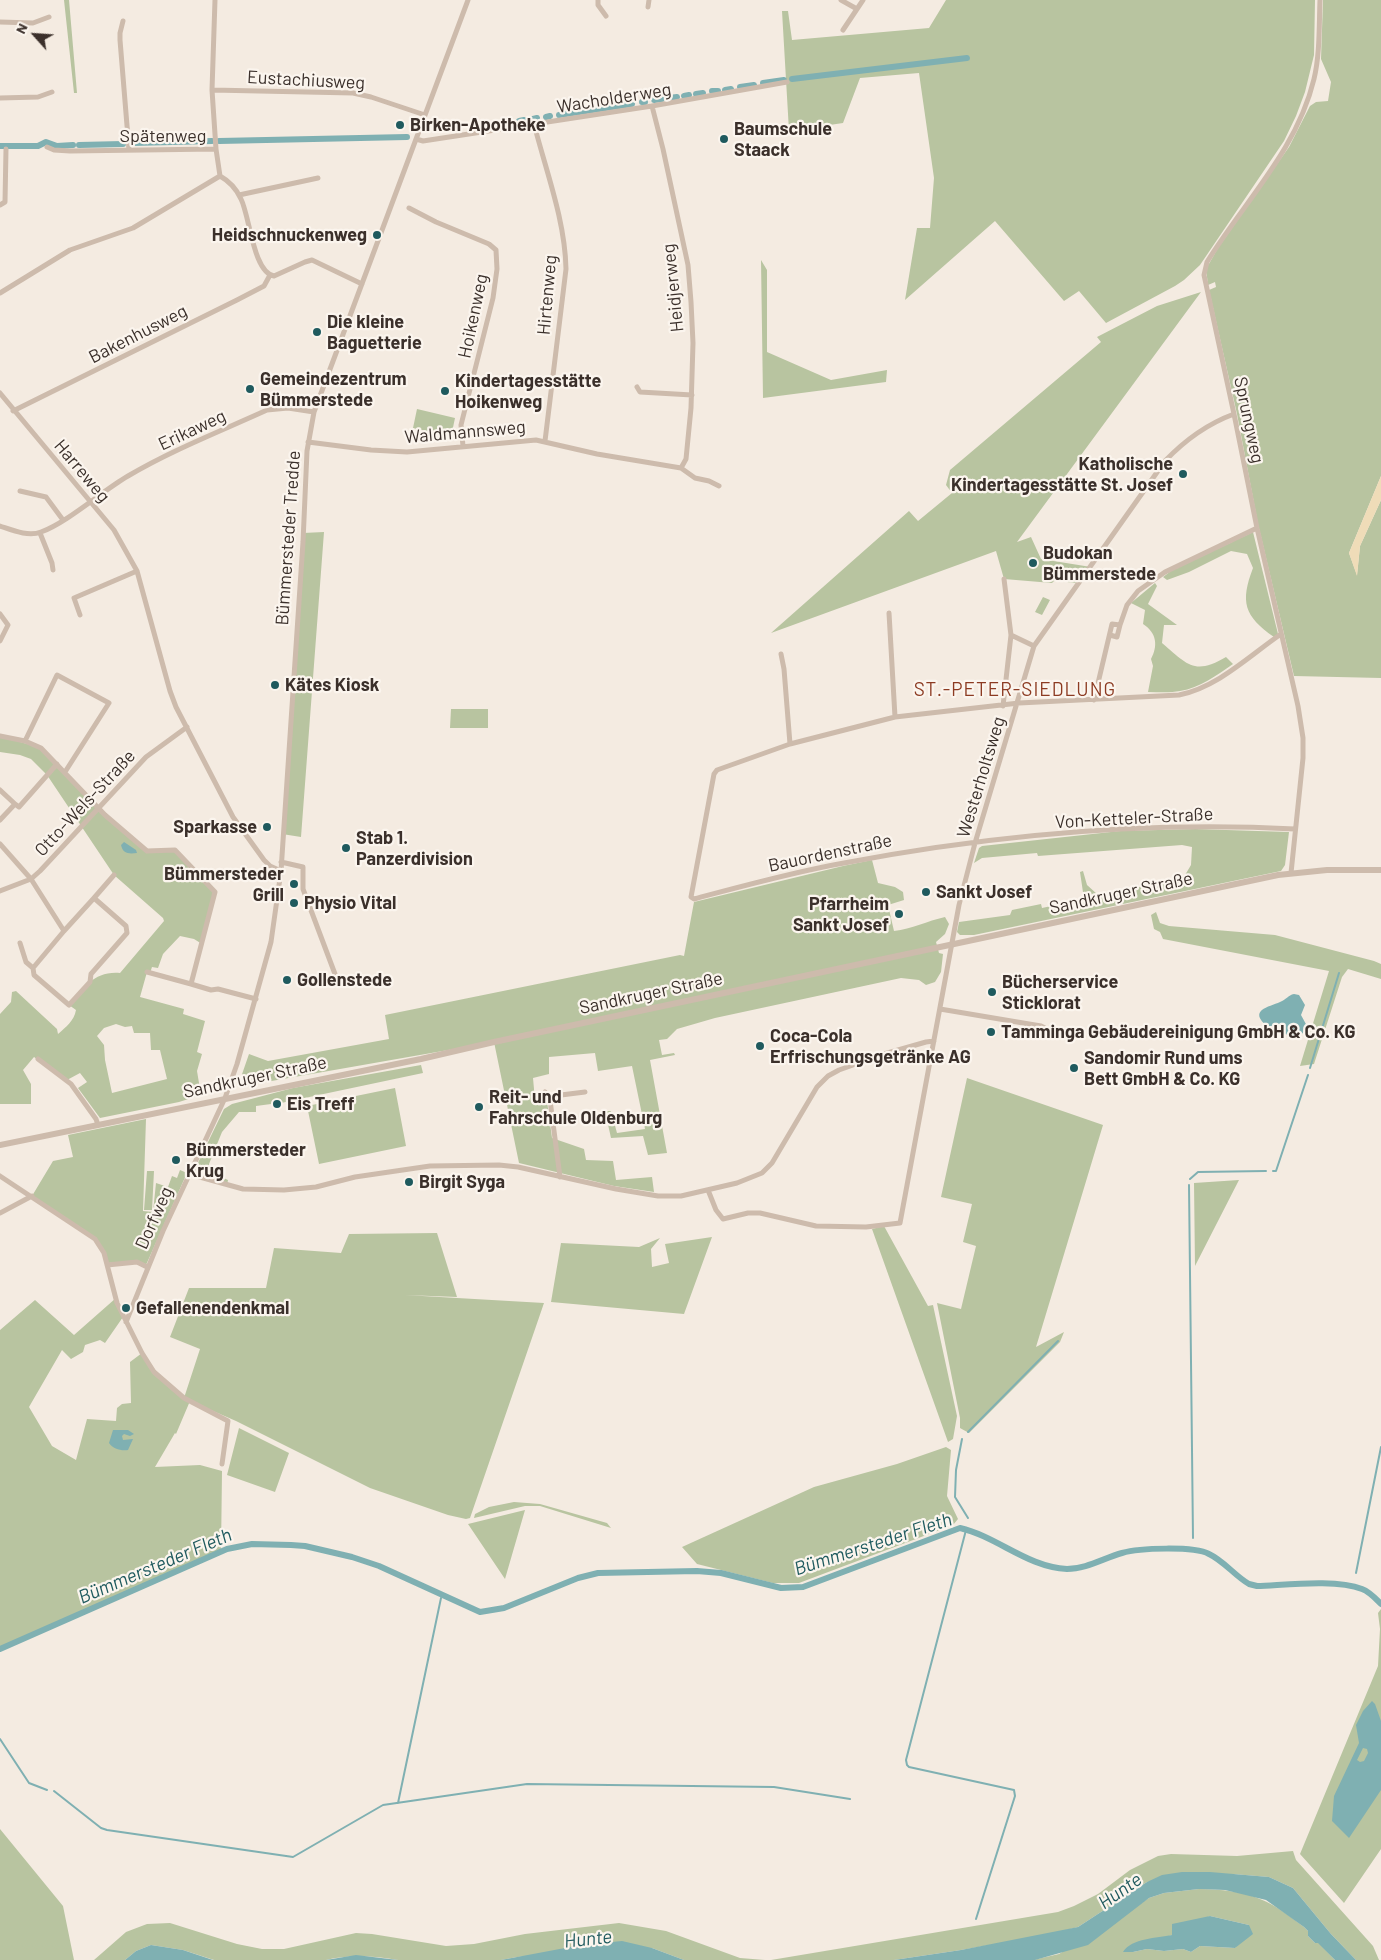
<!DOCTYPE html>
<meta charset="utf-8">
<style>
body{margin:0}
#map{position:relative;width:1381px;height:1960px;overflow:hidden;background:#f4ebe1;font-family:Barlow,sans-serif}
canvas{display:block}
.north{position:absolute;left:10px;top:10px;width:50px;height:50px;-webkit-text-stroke:4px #fbf5ee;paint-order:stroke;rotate:296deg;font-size:14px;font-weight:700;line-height:20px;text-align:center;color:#3b302b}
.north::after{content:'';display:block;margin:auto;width:18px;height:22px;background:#3b302b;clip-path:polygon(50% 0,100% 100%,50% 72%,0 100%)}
</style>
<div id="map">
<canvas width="1381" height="1960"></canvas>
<div class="north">N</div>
</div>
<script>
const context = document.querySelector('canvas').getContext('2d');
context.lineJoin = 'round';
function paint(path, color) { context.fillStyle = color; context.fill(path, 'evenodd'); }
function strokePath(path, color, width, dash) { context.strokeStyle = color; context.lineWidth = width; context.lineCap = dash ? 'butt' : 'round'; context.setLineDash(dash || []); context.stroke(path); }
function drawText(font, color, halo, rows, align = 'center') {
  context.font = font + ' Barlow,sans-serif'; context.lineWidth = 4.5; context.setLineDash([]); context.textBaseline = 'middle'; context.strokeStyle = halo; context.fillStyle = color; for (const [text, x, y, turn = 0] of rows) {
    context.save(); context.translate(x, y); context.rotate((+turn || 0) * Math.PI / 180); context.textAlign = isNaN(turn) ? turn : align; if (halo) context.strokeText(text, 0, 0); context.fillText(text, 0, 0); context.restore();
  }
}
const green = new Path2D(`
 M64,0H69L77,93H74Z
 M946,0H1315L1314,55L1305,92L1296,116L1284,141L1200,265L1184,280L1175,286L1106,323L1079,291L1064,301L995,221L905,300L917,228H930L934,178L919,73L860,78L843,123L789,131L782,11H788L792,40L929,28Z
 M1323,0H1381V476L1349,553L1357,575L1360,546L1381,500V678L1294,676L1258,524L1237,414L1209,290L1216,287L1215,282L1208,285L1206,269L1218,248L1289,147L1310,106L1316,102L1328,101L1331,82L1321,59Z
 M761,260L767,270V352L831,380L887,370L886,382L763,398Z
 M1201,292L1017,542L1031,537L1041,559L1091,567L1079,583L1054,581L1052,583L1004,579L996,551L771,633L909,511L918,521L952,493L946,485L950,470L1101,342L1097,337L1157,306Z
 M417,409L455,418L451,437L413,428Z
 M324,532L301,837L282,834L303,533Z
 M1253,532L1278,634L1274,637C1244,616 1240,602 1253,568L1247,554L1231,551L1189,572L1167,580L1163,577L1171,571Z
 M1155,583L1157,586L1148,604L1177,625H1164L1162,643C1187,664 1194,676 1226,657L1233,664C1217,675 1200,688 1180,691C1170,693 1159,692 1148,692L1153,666L1151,659C1158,646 1157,633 1143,624L1145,610L1131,603Z
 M1043,597L1050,600L1042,615L1035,612Z
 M451,709H488V728H450Z
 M0,736L41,748L82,792L147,851L175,850L215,892L202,944L194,939L180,936L163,954L158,968L152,967L150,973L147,972L140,997L184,1009L183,1014L205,1021L197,1052L202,1054L197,1071L201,1095L179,1102L100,1118L78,1088L87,1082L80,1073L67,1080L34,1057L23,1070L31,1084V1104H0V1014L11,1002L12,992L16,991L57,1029L58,1034C66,1027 74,1021 76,1010L69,1005C85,987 94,971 120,973L164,921L163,918L114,875L47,775L31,759L20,755L0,752ZM116,1024L125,1027L132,1026L134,1033H150L151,1050H160L167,1079L112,1093L105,1060L104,1045L97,1036L104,1028Z
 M1195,829L1289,832L1285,865L1281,871L974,935H960L957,932L959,922L1010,915L1012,910L1041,904L1042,908L1084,899L1080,872L1083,871L1087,885L1097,894L1182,880L1191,865L1192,847L1182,845L1038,856L1037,853L982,858L974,863L979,848L982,846L1120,831Z
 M872,860L878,883L895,887L903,892L904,900L888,905L894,931C912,929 927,921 945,917L949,924L945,934L936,942L939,953L943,954L941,972L935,982L926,985L919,980L901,978L715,1018L677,1029L667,1039L659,1040L662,1055L674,1053L675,1055L650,1060L667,1153L648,1155L643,1136L611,1138L605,1111H611L617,1133L645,1129L632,1066L598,1071L595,1053L549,1057V1074L533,1078L535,1100L547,1101L552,1138L584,1149L586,1160L613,1161L616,1180L652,1177L654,1192L614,1186L519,1163L494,1042L243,1086L240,1080L249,1054L268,1061L389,1039L385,1015L680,955L684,956L694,902L843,866Z
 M1156,912L1160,923L1169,926L1275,935L1374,961L1381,964V979L1348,969L1342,977L1314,1064L1300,1066L1329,971L1163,939L1160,932L1154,929L1151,915Z
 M421,1065L423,1073L281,1103V1099L272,1100L271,1104L256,1106V1112H239L222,1132L209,1164V1167L217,1172V1175L228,1180L227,1185L194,1171L224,1109L232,1104L293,1088Z
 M967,1078L1103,1125L1036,1347L1064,1332L1060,1342L969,1433L960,1428V1418L937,1303L961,1309L976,1246L963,1242L972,1204L941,1197Z
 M395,1088L406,1146L319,1164L307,1106Z
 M146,1119L143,1211L153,1212L156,1183L168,1187L172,1176L177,1178L180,1170L187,1173L146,1265L137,1261L108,1263L95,1239L32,1196L53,1161L73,1157L68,1135Z
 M147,1171H154L152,1210H144Z
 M1239,1180L1195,1266L1194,1183Z
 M884,1226L928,1306L933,1305L957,1416L953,1439L948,1442L872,1229Z
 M437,1233L457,1297L405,1295L544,1303L470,1518L466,1519L448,1515L370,1488L236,1421L190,1401L176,1434L175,1433L155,1467L200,1465L222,1471L221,1552L0,1649V1330L35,1300L74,1335L116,1298L123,1317L105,1343L100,1340L85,1345L83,1352L71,1359L62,1350L29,1407L52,1446L76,1460L87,1419L116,1421L117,1408L122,1404L131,1403L130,1362L142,1353L148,1363L184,1398L200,1349L170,1337L189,1288H266L274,1248L341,1253L349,1234Z
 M712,1237L684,1314L551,1302L561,1243L639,1247L660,1238L651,1249L652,1267L669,1263L665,1244Z
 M239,1428L289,1453L275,1492L227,1475Z
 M946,1447L951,1450L947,1496L958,1519L953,1525L799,1583H773L697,1564L682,1547L814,1487L897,1464Z
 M514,1502L540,1504L607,1523L611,1528L540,1506H525L474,1518L475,1514L489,1507Z
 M525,1510L505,1579L468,1524Z
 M1381,1609V1849L1344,1903L1300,1854L1378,1666L1380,1629L1378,1613Z
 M0,1829L63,1906L74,1960H0Z
 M1293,1851L1296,1860L1373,1946L1379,1960H1356L1331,1934L1293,1888L1269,1877L1233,1874L1147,1882L1078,1927L1047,1935L961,1950L894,1960H771L1058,1912L1074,1906L1098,1894L1130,1870L1158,1856L1171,1854L1237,1856Z
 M1199,1889C1248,1890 1266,1897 1304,1927L1308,1931V1936L1315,1943L1318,1942L1335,1960H1033L1059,1954L1149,1898L1164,1893ZM1210,1916L1249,1925L1235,1948L1200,1946L1191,1952L1183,1949L1164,1951L1147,1949L1133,1952H1124L1172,1935Z
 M170,1923L237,1944L262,1949H284L356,1933L372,1934L446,1946L474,1944L525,1934L619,1923L666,1931L740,1958L765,1960H684L652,1948L517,1957L501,1960H398C375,1956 349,1954 326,1960H214L183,1950L151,1945L136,1951L125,1960H94L126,1932L147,1924Z`);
const sand = new Path2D(`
 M1381,476V500L1360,546L1357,576L1349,553Z`);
const water = new Path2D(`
 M124,842L136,850L137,853C129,854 123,854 121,845Z
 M1294,994L1299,995L1305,1005L1301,1015L1307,1026L1303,1033L1295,1037L1285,1034L1282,1026L1277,1024L1268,1027C1247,1010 1269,1007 1280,1002C1286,1000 1288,995 1294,994Z
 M113,1430H128L134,1434L130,1436L124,1434L122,1436L123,1440L133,1439L128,1450C121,1451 113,1449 109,1443Z
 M1372,1701L1375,1704L1381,1721V1790L1349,1838L1332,1821L1334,1796L1359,1743L1356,1725L1363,1711ZM1363,1748L1367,1749L1368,1753L1364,1761L1360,1762L1357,1760Z
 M1182,1872H1210L1269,1877L1293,1888L1331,1934L1356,1960H1335L1318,1943H1315L1308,1936V1931L1304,1927L1266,1900L1225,1890L1199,1889L1164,1893L1149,1898L1088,1945L1035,1960H894L961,1950L1078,1927L1147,1882L1162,1875Z
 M1210,1916L1249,1925L1253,1934L1235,1948L1200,1946L1191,1952L1183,1949L1164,1951L1147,1949L1133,1952H1123C1132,1938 1157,1938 1172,1935V1924Z
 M622,1941L652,1948L684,1960H501L581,1945Z
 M151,1945L183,1950L213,1960H125L136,1951Z
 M356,1955L398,1960H326Z`);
const stream = new Path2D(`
 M1310,1068L1339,973
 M1273,1171H1276L1308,1075
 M1190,1179L1198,1172L1266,1171
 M1189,1185L1193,1538
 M968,1432L1058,1341
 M962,1439L956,1470L955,1497L968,1518
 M966,1530L906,1760L907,1765L909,1767L1014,1790L1015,1796L976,1919
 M1356,1573L1381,1447
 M0,1739L29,1783L47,1790
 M54,1791L101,1828L107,1830L293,1857L383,1805L527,1784L774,1787L850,1799
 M398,1803L441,1598`);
const canal = new Path2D(`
 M792,79L967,58
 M763,83L784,80
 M740,87L754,85
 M725,90L731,89
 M712,91H718
 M696,94L703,93
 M684,96L689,95
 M669,98L677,97
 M654,100L662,99
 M642,102H645
 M559,115L632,104
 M546,117L550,116
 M533,119L537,118
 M519,121L524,120
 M502,124L509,123
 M219,141L407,137
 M133,143L212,141
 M79,145L123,144
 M0,146H38L46,142L57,146L73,145
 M0,1649L227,1549L252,1544L291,1545L305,1546L352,1557L379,1566L480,1612L504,1608L578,1578L598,1573L697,1571L721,1573L781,1588L803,1587L960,1528C998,1537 1027,1567 1067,1569C1086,1569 1104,1558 1122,1553C1139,1548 1194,1546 1209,1554C1224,1561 1235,1576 1249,1584L1257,1586C1286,1585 1336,1579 1362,1589C1370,1592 1375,1598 1381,1604`);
const minor = new Path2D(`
 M215,0L212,90L216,149
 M598,0V5L606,16
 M841,0L857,9L863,0
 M648,7L649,0
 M123,21L120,33V40L129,150
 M0,22L33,23L49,17
 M843,30L857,9
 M212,90L353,93L371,97L425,115
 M0,98L38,97L52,92
 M652,106L663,149L688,265L691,302L693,343L691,408L686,459L681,468
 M534,124C546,171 565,220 566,269L545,441
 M416,139L423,141L652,106L787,82
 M47,147L54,150L70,151L216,149L220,176C229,181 237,190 241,199C250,217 253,272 274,276L305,262L312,260L362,284
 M239,195L318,178
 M0,205L5,202L6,149
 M409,208L436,222L489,244L496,250L497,269L493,298L461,425L463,446
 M0,293L70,250L133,228L220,176
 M637,387L640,392L692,395
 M0,393L114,530L137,571L170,691L176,707L233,817L264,860L270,866L281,871
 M13,411L237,300L264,286L270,275
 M308,442L371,450L407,452L536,440L597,454L681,468L695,478L709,481L719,486
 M20,491L46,497L63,520
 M0,526C12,530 28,537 41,532C68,522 102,491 128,476C172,450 221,431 267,410L288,408L314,412
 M40,533L52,563L53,570
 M1004,579L1011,635
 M889,613L895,717
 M0,614L8,625L0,641
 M80,615L74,598L137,571
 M1120,625L1127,605L1138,591L1165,572L1257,528
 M1281,634C1249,656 1218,687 1179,695L1019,703L895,717L790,744L717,770L714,774L691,897L694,899C743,886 793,872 844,863C992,835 1144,821 1295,829
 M781,654L784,669L790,744
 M1094,700L1112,624L1120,625L1117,637L1110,635
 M1003,706L1011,635L1034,646
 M0,736L25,741L41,748L105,815L147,851L175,850L215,892L191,984L211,990L218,989L256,999
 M25,741L57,675L109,703L65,772
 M0,790L15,804
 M0,820L15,804L19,807L57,764
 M0,844L31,879L64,931L33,968L34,975L69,1005L90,982L91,974L127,933L126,926L94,898L64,931
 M281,862L303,867V889L338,982
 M1291,873L1303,758V738L1298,706L1257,528L1234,414L1204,275L1207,262C1244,202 1297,150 1314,79C1320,54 1319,26 1320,0
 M0,891L31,879L40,871L146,757L187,727
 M94,898L114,875
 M20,943L26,962L33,968
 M147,972L191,984
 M940,1009L1041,1026L1061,1036
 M38,1059L71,1084L96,1119L98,1125
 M545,1092L551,1097
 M189,1174L243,1189L284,1190L316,1187L355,1177L430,1166L499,1165L518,1167L616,1189L658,1196H681L737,1183L762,1173L772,1163L817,1087L828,1076L839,1070L884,1054L926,1042L934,1041
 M0,1176L95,1239L104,1253L117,1303L142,1353L154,1372L184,1398L228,1421L222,1464
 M560,1177L550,1100L553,1096L585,1092
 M708,1190L716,1210L723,1219L748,1213H760L816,1226L866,1227L900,1223L959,905L975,843L1034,646L1165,461C1185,440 1207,424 1234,414
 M0,1213L32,1196
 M107,1265L137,1262L147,1267
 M126,1322L163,1231L225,1098L237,1064L271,942L281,871L303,542L307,451L314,412L468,0`);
const tertiary = new Path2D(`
 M0,1145L421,1059L494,1042L1278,875L1327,870H1381`);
const markers = [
 [400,125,5,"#1f5a5e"],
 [724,139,5,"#1f5a5e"],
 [377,235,5,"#1f5a5e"],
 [317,332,5,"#1f5a5e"],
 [250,389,5,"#1f5a5e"],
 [445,391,5,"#1f5a5e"],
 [1183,474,5,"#1f5a5e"],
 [1033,563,5,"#1f5a5e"],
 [275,685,5,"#1f5a5e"],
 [267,827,5,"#1f5a5e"],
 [346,848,5,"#1f5a5e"],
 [294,884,5,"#1f5a5e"],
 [926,892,5,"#1f5a5e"],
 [294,903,5,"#1f5a5e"],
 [899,914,5,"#1f5a5e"],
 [287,980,5,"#1f5a5e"],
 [992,992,5,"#1f5a5e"],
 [991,1032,5,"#1f5a5e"],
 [760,1046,5,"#1f5a5e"],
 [1074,1068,5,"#1f5a5e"],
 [277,1104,5,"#1f5a5e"],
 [479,1107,5,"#1f5a5e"],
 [176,1160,5,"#1f5a5e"],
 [409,1182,5,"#1f5a5e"],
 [126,1308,5,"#1f5a5e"]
];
const streetNames = [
 ["Eustachiusweg",306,80,3],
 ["Wacholderweg",614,98,-9],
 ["Spätenweg",163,136],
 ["Heidjerweg",673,288,-96],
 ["Hirtenweg",547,295,-85],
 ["Hoikenweg",473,316,-78],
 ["Bakenhusweg",138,334,-27],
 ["Sprungweg",1249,420,78],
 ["Erikaweg",192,430,-25],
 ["Waldmannsweg",465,432,-5],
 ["Harreweg",82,471,50],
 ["Bümmersteder Tredde",288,538,-86],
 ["Westerholtsweg",981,777,-73],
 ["Otto-Wels-Straße",85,803,-47],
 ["Von-Ketteler-Straße",1134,818,-3],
 ["Bauordenstraße",830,853,-12],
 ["Sandkruger Straße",1121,893,-12],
 ["Sandkruger Straße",651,993,-12],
 ["Sandkruger Straße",255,1077,-12],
 ["Dorfweg",154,1218,-66]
];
const poiNames = [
 ["Birken-Apotheke",410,125],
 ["Baumschule",734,129],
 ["Staack",734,150],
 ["Heidschnuckenweg",367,235,"right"],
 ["Die kleine",327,322],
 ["Baguetterie",327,343],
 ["Gemeindezentrum",260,379],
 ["Bümmerstede",260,400],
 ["Kindertagesstätte",455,381],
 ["Hoikenweg",455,402],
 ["Katholische",1173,464,"right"],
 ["Kindertagesstätte St. Josef",1173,485,"right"],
 ["Budokan",1043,553],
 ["Bümmerstede",1043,574],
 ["Kätes Kiosk",285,685],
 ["Sparkasse",257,827,"right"],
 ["Stab 1.",356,838],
 ["Panzerdivision",356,859],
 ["Bümmersteder",284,874,"right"],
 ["Grill",284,895,"right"],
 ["Sankt Josef",936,892],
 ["Physio Vital",304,903],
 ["Pfarrheim",889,904,"right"],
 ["Sankt Josef",889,925,"right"],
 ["Gollenstede",297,980],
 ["Bücherservice",1002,982],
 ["Sticklorat",1002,1003],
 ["Tamminga Gebäudereinigung GmbH & Co. KG",1001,1032],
 ["Coca-Cola",770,1036],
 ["Erfrischungsgetränke AG",770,1057],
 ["Sandomir Rund ums",1084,1058],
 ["Bett GmbH & Co. KG",1084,1079],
 ["Reit- und",489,1097],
 ["Fahrschule Oldenburg",489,1118],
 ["Eis Treff",287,1104],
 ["Bümmersteder",186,1150],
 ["Krug",186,1171],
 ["Birgit Syga",419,1182],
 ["Gefallenendenkmal",136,1308]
];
const neighbourhoodNames = [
 ["ST.-PETER-SIEDLUNG",1015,690]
];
const waterNames = [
 ["Bümmersteder Fleth",873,1544,-18],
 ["Bümmersteder Fleth",155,1566,-23],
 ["Hunte",1120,1891,-35],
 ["Hunte",588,1939,-6]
];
paint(green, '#b8c4a0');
paint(sand, '#efdcb8');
paint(water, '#7fb0b2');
strokePath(stream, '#7fb0b2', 2);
strokePath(canal, '#7fb0b2', 6);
strokePath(minor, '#cdbbac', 5);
strokePath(tertiary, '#cdbbac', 6);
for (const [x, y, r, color] of markers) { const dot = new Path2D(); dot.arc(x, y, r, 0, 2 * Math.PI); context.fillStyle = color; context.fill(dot); strokePath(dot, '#fbf5ee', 2); }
drawText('18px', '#3b302b', '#fbf5ee', streetNames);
drawText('bold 18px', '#3b302b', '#fbf5ee', poiNames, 'left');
context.letterSpacing = '1px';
drawText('19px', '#8c3b22', '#fbf5ee', neighbourhoodNames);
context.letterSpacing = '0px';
drawText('italic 19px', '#1f5a5e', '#fbf5ee', waterNames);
</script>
